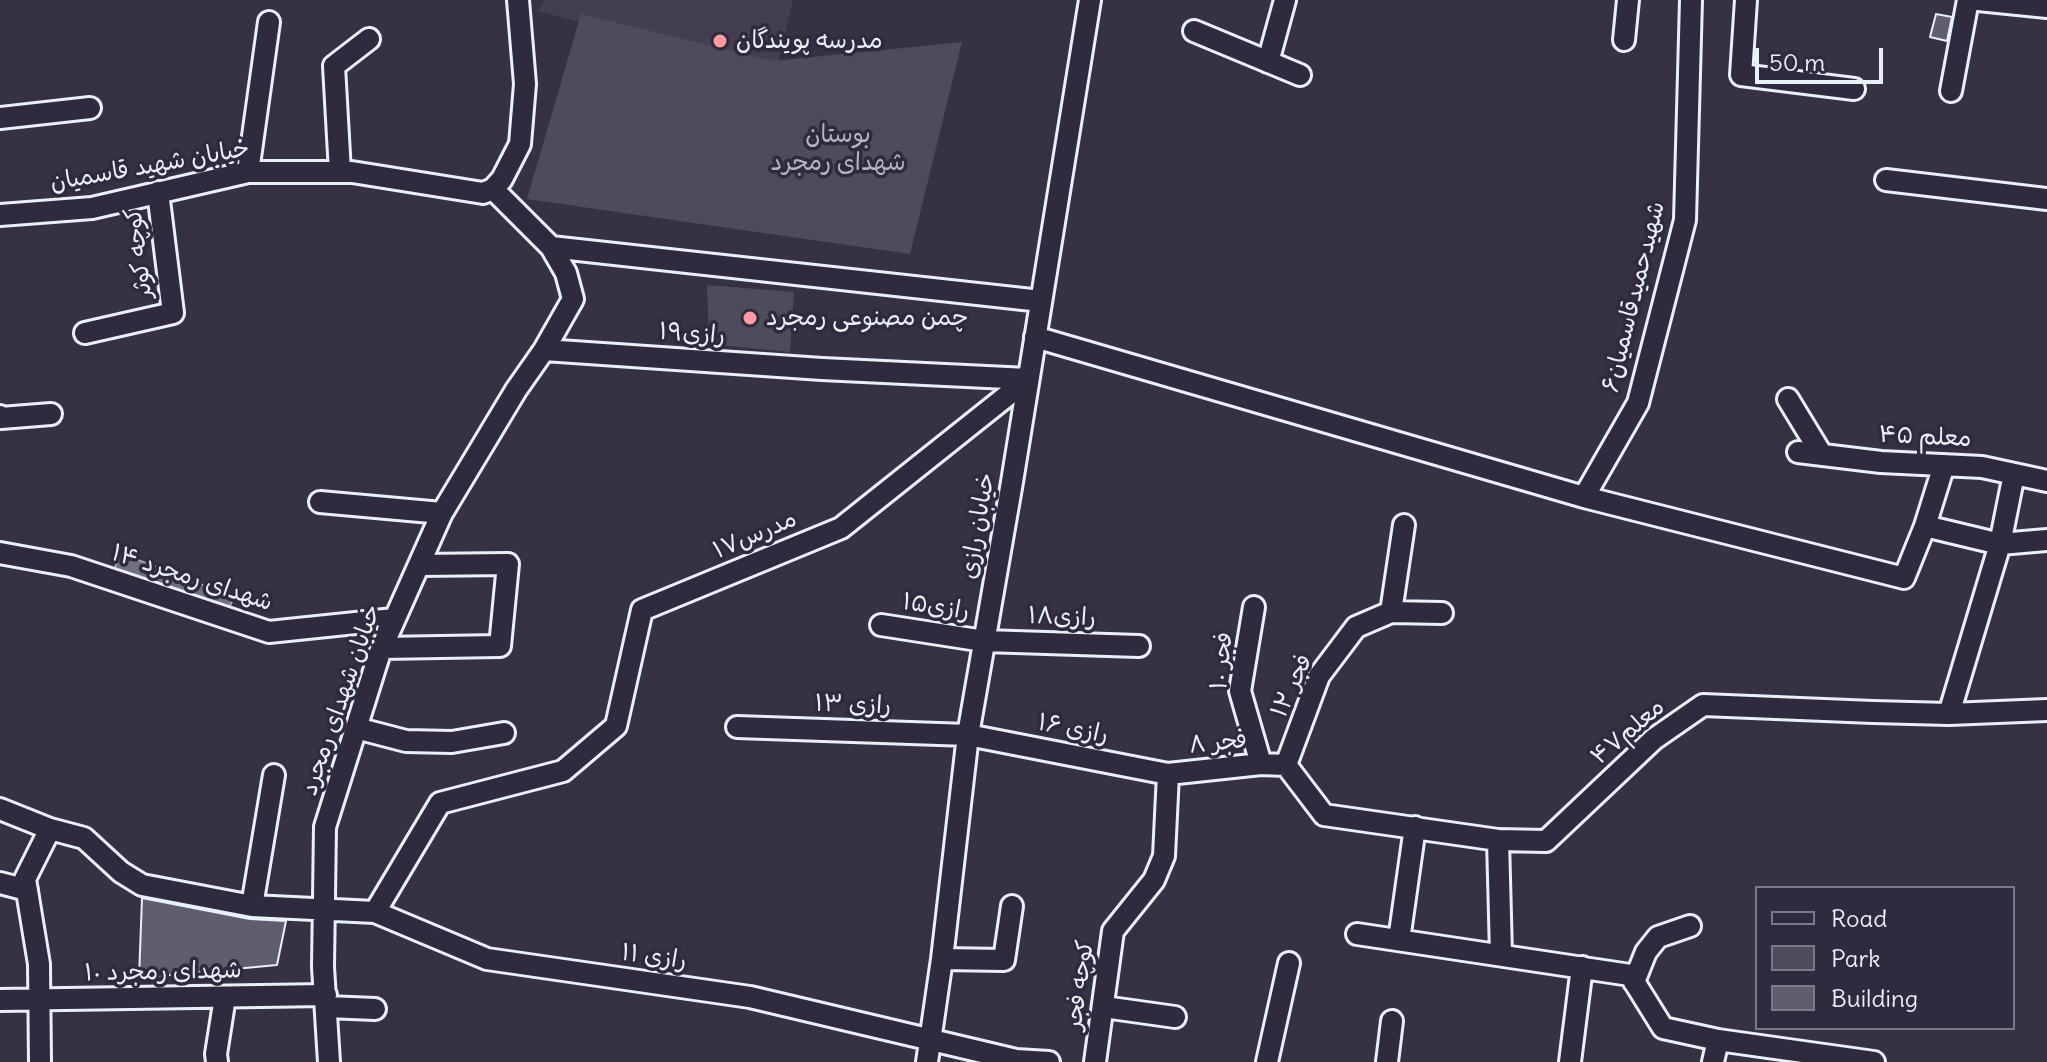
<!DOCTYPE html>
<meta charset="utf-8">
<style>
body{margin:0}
#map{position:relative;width:2047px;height:1062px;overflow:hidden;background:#363244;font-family:Delius,sans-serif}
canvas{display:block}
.legend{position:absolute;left:1755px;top:886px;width:260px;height:144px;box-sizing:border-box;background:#2f2a3d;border:2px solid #797a88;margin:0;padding:10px 14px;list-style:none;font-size:24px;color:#e8f1f8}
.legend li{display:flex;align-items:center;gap:16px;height:40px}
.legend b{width:40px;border:2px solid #797a88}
.scale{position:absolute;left:1755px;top:48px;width:128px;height:36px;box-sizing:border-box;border:4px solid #e8f1f8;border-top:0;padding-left:10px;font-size:24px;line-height:28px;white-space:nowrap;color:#e8f1f8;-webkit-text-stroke:6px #2f2a3d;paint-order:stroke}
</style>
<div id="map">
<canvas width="2047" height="1062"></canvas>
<ul class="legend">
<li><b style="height:10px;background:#2f2a3d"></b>Road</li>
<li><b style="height:22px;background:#4d4b5c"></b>Park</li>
<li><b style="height:22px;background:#605e6e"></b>Building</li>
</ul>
<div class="scale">50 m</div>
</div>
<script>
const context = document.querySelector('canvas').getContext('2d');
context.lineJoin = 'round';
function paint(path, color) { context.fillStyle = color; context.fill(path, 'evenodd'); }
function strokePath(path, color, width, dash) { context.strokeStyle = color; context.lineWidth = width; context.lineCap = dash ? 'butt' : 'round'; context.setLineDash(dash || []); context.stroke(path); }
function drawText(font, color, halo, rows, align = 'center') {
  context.font = font + ' Delius,"Playpen Sans Arabic",sans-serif'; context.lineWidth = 7; context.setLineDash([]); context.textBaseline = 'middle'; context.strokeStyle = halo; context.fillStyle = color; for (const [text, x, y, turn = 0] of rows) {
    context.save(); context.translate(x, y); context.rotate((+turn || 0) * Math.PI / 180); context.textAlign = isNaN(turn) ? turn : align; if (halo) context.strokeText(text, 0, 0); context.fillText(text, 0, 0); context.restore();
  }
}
const built = new Path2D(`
 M545,0H793L776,71L537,11Z`);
const green = new Path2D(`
 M581,14L773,61L962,42L910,254L527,199Z
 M707,285L794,292L790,352L709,344Z`);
const water = new Path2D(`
 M120,553L234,597L225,617L109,585Z`);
const building = new Path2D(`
 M1936,14L1952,17L1947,41L1930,37Z
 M142,898L250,919L286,921L277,965L139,978Z`);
const minor = new Path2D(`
 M1746,0L1741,75L1854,89
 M1978,0L2047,7
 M1194,31L1300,75
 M1624,40L1628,0
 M1268,62L1285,0
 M1951,91L1968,0
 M0,118L90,108
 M248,172L269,22
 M340,172L334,66L369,39
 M1886,180L2047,199
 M0,215L92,208L248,172H352L483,193L493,189L502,179L520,144L525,84L518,0
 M551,247L1041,301
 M85,333L173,313L158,192
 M1035,337L1584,497L1904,578L1925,526L1944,465
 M544,350L822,369L1028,379
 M1788,399L1822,455
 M0,416L1,418L51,414
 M1798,452L1881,462L1982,467L2047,481
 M1584,497L1638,403L1685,220L1691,0
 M320,502L442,513
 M1925,526L2000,544L2047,540
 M0,553L71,566L269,632L394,619
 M1254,607L1240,691L1261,764
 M1391,612L1404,525
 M881,625L984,641L1139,646
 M382,648L500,646L508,564L419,565
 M1949,714L2000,544L2014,474
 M737,727L968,735L1168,774
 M356,728L406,741L452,742L504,733
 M1286,765L1324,815L1498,840L1546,841L1654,739L1703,705L1873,712L1949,714L2047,710
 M1286,765L1319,676L1356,627L1391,612L1442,613
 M0,809L50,829L84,838L121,872L142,885L252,906L375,912L440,803L563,771L616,726L642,610L841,528L1028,379
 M1498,840L1501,954
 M0,883L27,890
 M252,906L274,775
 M375,912L487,959L750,997L1016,1060L1049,1062
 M1357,934L1630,975L1663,1028L1718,1040L1874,1062
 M1399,940L1415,827
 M942,959L1004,960L1012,906
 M1634,982L1646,952L1658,937L1690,926
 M0,1000L326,995
 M327,1007L375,1009
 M1104,1007L1175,1017
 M40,1062L39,964L25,879L50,829
 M217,1062L216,1054L225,997
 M329,1062L323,967L325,827L380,652L442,513L516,390L544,350L573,299L566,273L551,247L493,189
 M927,1062L942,959L968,735L1012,482L1090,0
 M1095,1062L1113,931L1154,880L1164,856L1168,774L1261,764L1286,765
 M1267,1062L1289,963
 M1387,1062L1392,1021
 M1570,1062L1582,967
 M1713,1062L1718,1040`);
const markers = [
 [720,41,8,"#ff9aa2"],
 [750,318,8,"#ff9aa2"]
];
const poiNames = [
 ["مدرسه پویندگان",736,41],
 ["چمن مصنوعی رمجرد",766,318]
];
const parkNames = [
 ["بوستان",838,135],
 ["شهدای رمجرد",838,163]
];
const streetNames = [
 ["خیابان شهید قاسمیان",150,166,-10],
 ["کوچه کوثر",139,253,-97],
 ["شهیدحمیدقاسمیان۶",1634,297,-76],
 ["رازی۱۹",692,334,4],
 ["معلم ۴۵",1925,437,3],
 ["خیابان رازی",978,526,-80],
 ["مدرس۱۷",755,535,-23],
 ["شهدای رمجرد ۱۴",192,578,18],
 ["رازی۱۵",936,607,9],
 ["رازی۱۸",1062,617,2],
 ["فجر ۱۰",1222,661,-84],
 ["فجر ۱۲",1292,686,-65],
 ["خیابان شهدای رمجرد",341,700,-71],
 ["رازی ۱۳",853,705,2],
 ["رازی ۱۶",1073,729,11],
 ["معلم۴۷",1628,732,-40],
 ["فجر ۸",1218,743,-6],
 ["رازی ۱۱",654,957,8],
 ["شهدای رمجرد ۱۰",163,972,-1],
 ["کوچه فجر",1080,985,-82]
];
paint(built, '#433f51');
paint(green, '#4d4b5c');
paint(water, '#70717f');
strokePath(water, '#a0a4af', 2);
paint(building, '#605e6e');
strokePath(building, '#e8f1f8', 2);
strokePath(minor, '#e8f1f8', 26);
strokePath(minor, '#2f2a3d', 20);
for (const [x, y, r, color] of markers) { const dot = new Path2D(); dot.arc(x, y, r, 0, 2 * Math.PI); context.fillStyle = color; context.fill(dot); strokePath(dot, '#2f2a3d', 3); }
drawText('24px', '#e8f1f8', '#2f2a3d', poiNames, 'left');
drawText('24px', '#b2b7c1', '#2f2a3d', parkNames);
drawText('24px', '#e8f1f8', '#2f2a3d', streetNames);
</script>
